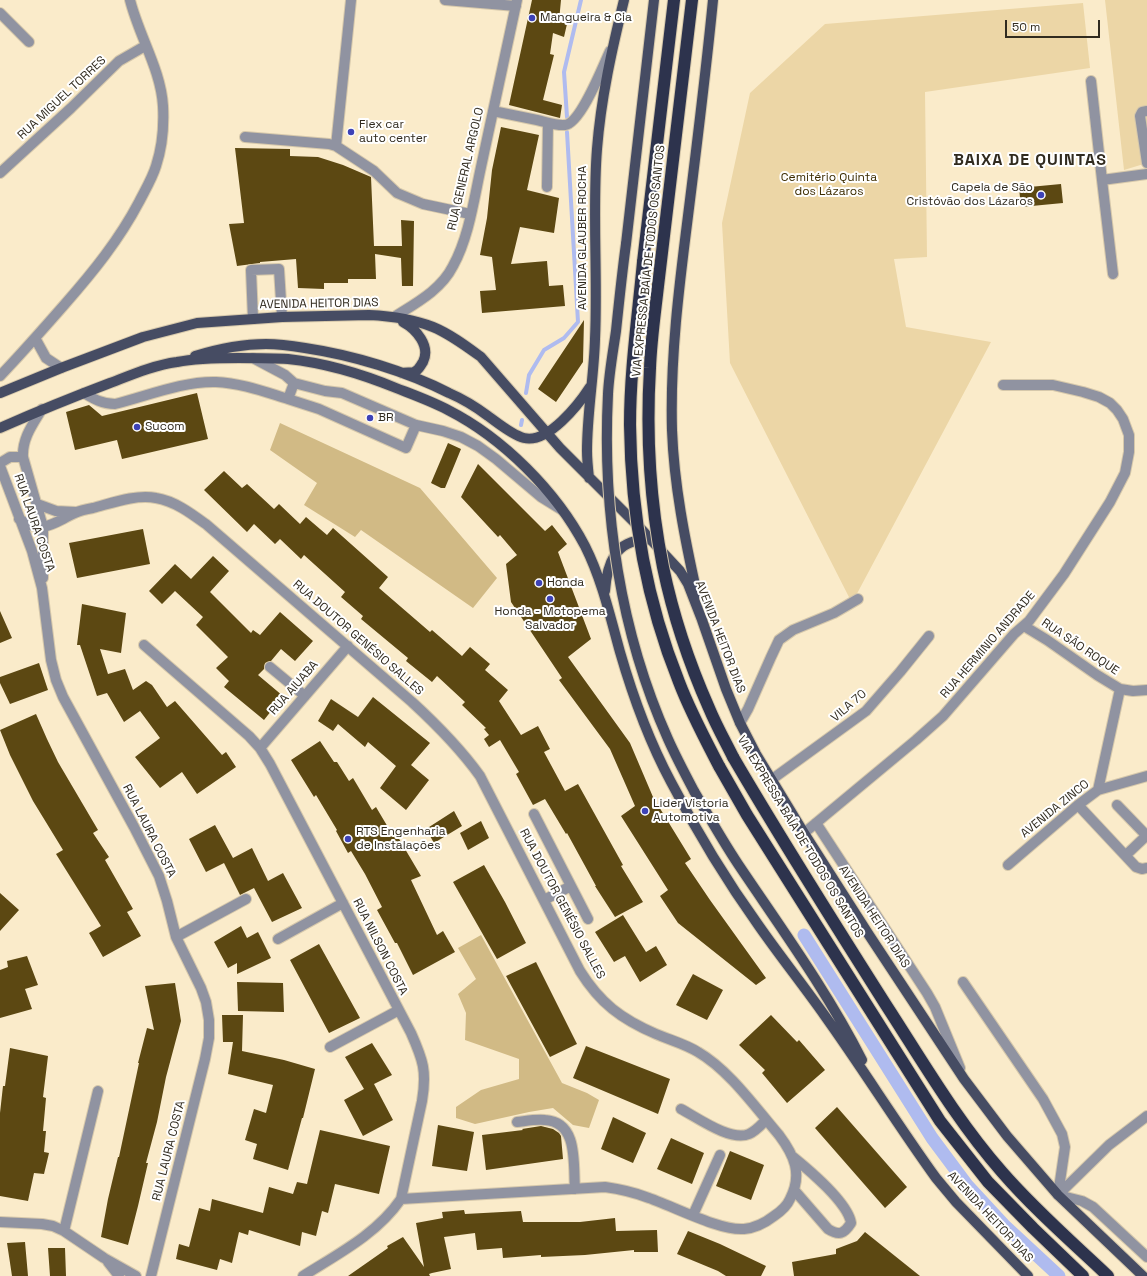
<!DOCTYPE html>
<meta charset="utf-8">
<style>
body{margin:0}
#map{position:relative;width:1147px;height:1276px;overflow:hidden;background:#faebca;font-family:"Space Grotesk",sans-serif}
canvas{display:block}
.scale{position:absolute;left:1005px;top:20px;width:95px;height:18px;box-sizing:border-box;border:2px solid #312b1f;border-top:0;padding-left:5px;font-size:12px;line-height:14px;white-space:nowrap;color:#312b1f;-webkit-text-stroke:3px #fff;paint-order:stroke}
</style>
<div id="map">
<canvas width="1147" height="1276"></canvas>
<div class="scale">50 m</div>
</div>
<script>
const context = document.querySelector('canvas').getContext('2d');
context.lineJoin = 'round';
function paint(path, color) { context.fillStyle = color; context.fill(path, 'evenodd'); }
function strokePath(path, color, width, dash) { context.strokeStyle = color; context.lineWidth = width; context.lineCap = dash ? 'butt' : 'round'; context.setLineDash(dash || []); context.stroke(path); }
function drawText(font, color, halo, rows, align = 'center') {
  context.font = font + ' "Space Grotesk",sans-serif'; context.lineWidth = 4; context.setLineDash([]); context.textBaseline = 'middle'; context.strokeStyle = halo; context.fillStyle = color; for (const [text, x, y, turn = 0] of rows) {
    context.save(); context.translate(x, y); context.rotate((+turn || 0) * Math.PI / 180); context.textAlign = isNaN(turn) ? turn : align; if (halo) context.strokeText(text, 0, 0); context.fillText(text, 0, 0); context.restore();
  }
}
const green = new Path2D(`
 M1105,0H1147V163L1124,170Z
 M1083,3L1090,68L925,92L927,257L894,259L906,327L991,342L852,603L730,363L722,223L750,93L825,24Z`);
const forest = new Path2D(`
 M280,423L420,488L497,578L473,608L361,530L355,537L304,505L317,483L270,450Z
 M481,935L562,1083L587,1093L599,1100L589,1128L573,1125L553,1108L529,1112L475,1124L456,1118V1107L481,1090L519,1079V1059L465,1040L466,1013L458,994L476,979L458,948Z`);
const stream = new Path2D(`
 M567,117L564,72L581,0
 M526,393L529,375L544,350L564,338L578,322L567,132
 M521,425L522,420`);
const canal = new Path2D(`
 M804,935L932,1138L967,1185L1004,1225L1059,1276`);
const building = new Path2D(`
 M532,0H561L559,21L567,24L564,37L553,33L550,54L554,55L543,100L562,105L560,118L509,105Z
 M501,127L539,135L527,190L559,198L554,233L520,227L511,264L547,261L549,286L563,285L565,306L482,313L480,291L496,290L492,257L480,255L487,218L492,170Z
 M235,148L290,149V156L318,157L343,165L371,177L374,246H402L401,220L414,221L413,286H402L401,258L375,254L376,279H348V283H324V289L298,288L296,259L260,262V263L237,266L229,224L244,223Z
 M1061,184L1063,203L1021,207L1019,188Z
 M584,320L583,362L556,402L538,389Z
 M197,393L208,439L122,459L117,440L75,450L66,412L89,405L102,416Z
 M448,443L461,449L445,488H441L431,483Z
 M478,464L545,531L552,525L567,544L558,552L591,639L568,657L630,743L653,797L691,859L685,863L710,900L766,978L756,985L678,923L660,896L668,890L621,816L635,806L610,749L559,680L562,678L511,602L506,564L517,555L500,535L498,537L461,497Z
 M224,471L242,488L247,484L274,509L279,504L300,524L306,517L327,535L333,528L388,577L379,588L430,632L432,630L462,656L470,647L490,664L485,670L508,690L499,701L521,735L538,726L550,749L544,752L565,791L578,784L623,865L621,866L643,902L615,917L595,886H596L567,833L566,834L545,799L533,805L516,774L519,772L500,740L489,747L484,739L489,735L484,729L486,728L462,705L465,702L437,676L432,682L406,661L408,658L361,619L363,616L341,597L345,592L304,555L301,559L280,539L275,544L254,524L247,532L204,490Z
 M143,529L150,564L77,578L69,543Z
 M213,556L229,571L210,592L251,633L253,630L260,635L280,612L313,641L295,661L281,649L271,661L265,663L264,669L258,675L283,696L264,720L224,687L229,681L216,668L228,657L196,625L203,617L175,591L162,604L149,591L175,564L191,579Z
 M82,604L126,613L121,653L100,649L108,674L125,669L133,690L146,681L152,685L167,707L175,701L222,755L226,752L236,767L197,794L182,772L160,788L135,757L160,738L140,711L124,722L107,693L97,696L80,645H77Z
 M0,611L12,638L0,643Z
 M39,663L48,690L10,704L0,683V677Z
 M373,697L430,743L411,765L429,780L406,810L380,788L396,766L368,742L365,747L338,724L333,731L318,721L331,699L358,717Z
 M36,714L47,739L58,762L98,830L93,833L109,857L105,860L133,909L127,912L141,936L103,957L89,933L101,926L56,854L63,850L33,801L10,755L0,730Z
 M320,741L334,762H337L349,781L353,778L372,810L376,807L392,834L395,832L421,876L411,880L437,935L443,931L455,952L413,975L397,943H395L377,910L382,907L365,874L351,851L348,853L336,831L337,830L316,795L314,797L291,760Z
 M454,811L462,826L434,843L426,829Z
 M481,821L489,838L468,850L460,833Z
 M215,825L233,858L252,848L268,881L283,873L302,908L272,922L254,888L240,895L224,863L206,872L189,839Z
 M484,865L505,902L526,943L497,959L453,882Z
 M0,893L19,910L0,931Z
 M623,915L646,952L656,946L667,965L640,982L625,956L614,962L595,932Z
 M241,926L247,938L258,932L271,958L237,974V963L228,968L214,942Z
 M319,944L360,1018L329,1033L290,960Z
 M27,956L38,985L25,989L32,1009L0,1018V970L8,967L7,961Z
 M536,962L577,1044L550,1057L506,976Z
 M693,974L723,990L707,1020L676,1005Z
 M237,982L283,983L284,1012L238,1011Z
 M175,983L181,1021L166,1077L157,1122L146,1163H148L138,1206L128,1245L101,1237L108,1199L118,1157H119L139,1063H138L147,1028L154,1030L145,986Z
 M222,1015H243L242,1051L284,1060L315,1069L303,1118H302L288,1170L253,1159L257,1144L245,1140L254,1109L266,1113L273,1085L228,1074L233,1042H223Z
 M771,1015L797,1042L799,1040L825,1070L787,1103L762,1073L765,1070L739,1045Z
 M372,1043L392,1075L374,1084L393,1120L363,1136L344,1100L364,1089L345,1057Z
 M586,1046L670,1079L658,1114L573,1078Z
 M10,1048L48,1056L43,1097L46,1098L43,1131H46L44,1152L49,1153L44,1174L34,1173L28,1201L0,1196V1113L3,1086H5Z
 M837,1107L907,1187L885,1208L815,1128Z
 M613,1117L646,1133L633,1163L601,1149Z
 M438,1125L474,1132L467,1171L432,1166Z
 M541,1126L553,1129L559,1133L561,1136L563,1159L486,1170L482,1135L523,1130L522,1129Z
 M320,1130L390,1146L379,1194L335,1184L328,1213L322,1211L316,1236L302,1232L300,1246L249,1230L248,1235L239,1232L232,1263L220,1259L217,1270L176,1259L179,1244L189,1247L199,1208L210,1211L212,1199L263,1213L269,1187L293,1194L297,1182L307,1184Z
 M671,1138L704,1153L692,1184L657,1169Z
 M730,1151L764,1165L751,1200L716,1186Z
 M464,1210L465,1214L521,1211L523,1222H580L615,1218L616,1231L657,1230L658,1252H634V1250L585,1255L541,1257V1255L503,1258L502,1248L477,1250L475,1233L444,1237L451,1269L432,1273L429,1274L430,1276H348L388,1248L387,1246L403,1237L424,1267L416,1223L443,1218L442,1212Z
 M688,1231L720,1244L766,1266L761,1276H726L718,1271L677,1254Z
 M865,1232L920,1276H794L792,1262L836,1254V1249L857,1241Z
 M25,1242L28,1276H12L7,1243Z
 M48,1248H65L66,1276H50Z`);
const minor = new Path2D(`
 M445,0L516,6
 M0,13L29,42
 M1091,81L1102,180
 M493,111C508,114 523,117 537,120C546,122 556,126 565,125C581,123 603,66 610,51
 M1147,111L1142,112L1140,116L1147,163
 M245,137L329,144L336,146L374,171L397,193L423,204L470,214
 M336,146L351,0
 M0,173L71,108L119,61L145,46
 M547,187L548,123
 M1113,274L1102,180L1147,174
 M394,317C416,303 441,290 453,266C469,237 474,199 481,167C493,111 505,56 517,0
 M253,319L251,270L279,269L282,317
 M35,338L46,358L61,368
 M253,358L285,375L294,383L325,391L342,393L416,425L443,431L461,437L478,446L496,459L541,497L562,510
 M0,376C22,353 44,328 65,304C93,272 119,240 139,202C145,190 152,179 156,166C162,148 164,125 163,106C161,70 139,36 130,0
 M294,383L288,399L319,409L406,448L416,425
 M84,393C94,399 102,404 115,404C147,396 183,381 216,382C241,383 265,392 288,399
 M42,409C33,424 22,438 23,457L43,527V578
 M0,463L10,457H23
 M0,466L32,551L42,588L51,660L56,680L63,697L134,827L159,876L167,901L176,937L201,988L206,1002L209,1020V1038L205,1059L151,1276
 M37,504L56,511L76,512
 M19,519C43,535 53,523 75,513C81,510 87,509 93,508C112,503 136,494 156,498C175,501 192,514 207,525L412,702C437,725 460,748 480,776L580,971C600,1003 621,1019 656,1034C670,1040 685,1044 698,1052C729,1070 755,1107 779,1135C794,1155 803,1174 790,1199C787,1206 780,1212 774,1216C765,1223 755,1228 744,1229C719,1231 671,1205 646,1197C633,1192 619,1189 605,1187L401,1199
 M1024,626L1047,640L1097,675L1120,689L1133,691L1147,690
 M144,645L249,736L260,748L270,764L411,1033C423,1060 427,1071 422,1101L401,1199C377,1234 338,1254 303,1276
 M270,667L305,696
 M740,723L748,709L771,657L779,640L793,630L834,613L858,599
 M260,748L348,646
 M771,780L866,711L900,672L929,636
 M1098,790L1120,689
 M1078,805L1136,867L1142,869L1147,868
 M1117,805L1146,835
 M534,814L588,919
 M816,823L927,993L935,1007L960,1068
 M804,833L916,740L943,716L1014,634L1029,621L1064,574L1110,502L1125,473L1129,452V435L1123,419L1117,410L1110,403L1099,397L1083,392L1053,385H1003
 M1126,855L1147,835
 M1008,865L1078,805L1098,790L1147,776
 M544,900L571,886
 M176,937L246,899
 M278,939L343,903
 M963,982L1043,1099L1062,1134L1065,1147L1058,1195
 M330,1047L399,1010
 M681,1109C698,1118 731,1142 749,1134C756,1131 761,1125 766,1120
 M517,1122C526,1121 536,1119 545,1120C579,1122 573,1165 575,1189
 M793,1157C809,1170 848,1203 851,1223C844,1234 839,1236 828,1229L795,1191
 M1058,1195L1109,1145L1147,1116
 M1058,1195L1082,1201L1093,1207L1147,1257
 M693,1215L720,1155
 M0,1222L42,1224L53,1226L64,1231L104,1258L136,1276
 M64,1231L98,1091
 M108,1262L119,1276`);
const major = new Path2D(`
 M626,244L654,0
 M195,356C218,349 242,344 266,344C279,344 293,346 305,348C352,355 406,371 449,393C463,399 476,407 488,416C498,423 512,435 524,438C548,444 579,404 590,387
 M402,373C406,372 411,373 414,372C419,370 420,366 423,362C431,346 416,329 403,322
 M0,393L61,368L143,337L197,323L282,317L369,315C390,316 413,319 433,327C450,334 466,346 481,357L560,448L641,529L680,571L688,584L702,620L726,689L740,723L756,754L804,833L869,935L964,1079L1007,1136L1058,1195L1143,1276
 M0,428C36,412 73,397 110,383C131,375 154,365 177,362C197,358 219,358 239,358C256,358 272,358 288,359C326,363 362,374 396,388C414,395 431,401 448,410C503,438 556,491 585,546C602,580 610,616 620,652C633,697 649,741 671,782C697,832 726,880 759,926C780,956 803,985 825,1016C863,1069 897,1124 936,1178L956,1202L1028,1276
 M589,478C588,469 587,460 587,451C587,413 594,376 595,339C598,276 592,212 597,149C601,98 612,49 624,0
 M605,591C607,564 615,540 646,540
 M697,594C685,540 674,485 672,430C670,358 679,287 688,216C697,144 706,72 713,0
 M694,791C708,815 722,840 738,864C781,928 827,991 862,1060`);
const highway = new Path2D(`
 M643,262L674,0
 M658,286L692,0
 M733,757C782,841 834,923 886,1005C923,1062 957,1121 1002,1172C1034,1209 1072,1242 1108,1276
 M719,766L747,815L940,1121L988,1182L1033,1228L1083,1276`);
const majorBridge = new Path2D(`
 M626,244C622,273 619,302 616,331C613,352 609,373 608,394C602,511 620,632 668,739C676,757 685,774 694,791`);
const highwayBridge = new Path2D(`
 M643,262C638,316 630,370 630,425C631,512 646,600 679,682C690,711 705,739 719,766
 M658,286C655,313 651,340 650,368C646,434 650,502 663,567C673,615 689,663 709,708C716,725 725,741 733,757`);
const markers = [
 [532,18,4,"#3d42b6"],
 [351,132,4,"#3d42b6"],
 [1041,195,4,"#3d42b6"],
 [370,418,4,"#3d42b6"],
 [137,427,4,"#3d42b6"],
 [539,583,4,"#3d42b6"],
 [550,599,4,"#3d42b6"],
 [645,811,4,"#3d42b6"],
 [348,839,4,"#3d42b6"]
];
const poiNames = [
 ["Mangueira & Cia",540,18],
 ["Flex car",359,125],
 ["auto center",359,139],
 ["Capela de São",1033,188,"right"],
 ["Cristóvão dos Lázaros",1033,202,"right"],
 ["BR",378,418],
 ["Sucom",145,427],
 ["Honda",547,583],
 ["Honda - Motopema",550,612,"center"],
 ["Salvador",550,626,"center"],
 ["Lider Vistoria",653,804],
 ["Automotiva",653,818],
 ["RTS Engenharia",356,832],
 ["de Instalações",356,846]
];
const streetNames = [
 ["RUA MIGUEL TORRES",62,98,-43],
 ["RUA GENERAL ARGOLO",466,169,-77],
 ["AVENIDA GLAUBER ROCHA",583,238,-90],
 ["VIA EXPRESSA BAÍA DE TODOS OS SANTOS",649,261,-84],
 ["AVENIDA HEITOR DIAS",319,304,-1],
 ["RUA LAURA COSTA",34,523,71],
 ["AVENIDA HEITOR DIAS",720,637,69],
 ["RUA DOUTOR GENÉSIO SALLES",358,638,41],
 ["RUA HERMINIO ANDRADE",988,645,-49],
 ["RUA SÃO ROQUE",1080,647,34],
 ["RUA AIUABA",294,688,-49],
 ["VILA 70",849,706,-41],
 ["AVENIDA ZINCO",1055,809,-39],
 ["RUA LAURA COSTA",149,831,63],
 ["VIA EXPRESSA BAÍA DE TODOS OS SANTOS",800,837,59],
 ["RUA DOUTOR GENÉSIO SALLES",562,904,62],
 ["AVENIDA HEITOR DIAS",874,917,57],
 ["RUA NILSON COSTA",380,947,63],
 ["RUA LAURA COSTA",169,1151,-76],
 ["AVENIDA HEITOR DIAS",990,1217,47]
];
const parkNames = [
 ["Cemitério Quinta",829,178],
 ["dos Lázaros",829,192]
];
const districtNames = [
 ["BAIXA DE QUINTAS",1030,161]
];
paint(green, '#ecd6a6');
paint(forest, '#d1ba85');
strokePath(stream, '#afbbef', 4);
strokePath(canal, '#afbbef', 13);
paint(building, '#5c4812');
strokePath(minor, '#d6c8ab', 12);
strokePath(major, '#d6c8ab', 12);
strokePath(highway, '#d6c8ab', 14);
strokePath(minor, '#9093a1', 10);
strokePath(major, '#464c63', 10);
strokePath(highway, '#2d334d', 12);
strokePath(majorBridge, '#d6c8ab', 12, []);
strokePath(highwayBridge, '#d6c8ab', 14, []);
strokePath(majorBridge, '#464c63', 10);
strokePath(highwayBridge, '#2d334d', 12);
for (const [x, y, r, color] of markers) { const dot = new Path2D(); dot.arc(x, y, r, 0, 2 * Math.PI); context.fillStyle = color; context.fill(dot); strokePath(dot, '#fff', 1.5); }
drawText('12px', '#312b1f', '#fff', poiNames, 'left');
drawText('12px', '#312b1f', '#fff', streetNames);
drawText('12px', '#3c2c00', '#fff', parkNames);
context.letterSpacing = '1px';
drawText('bold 16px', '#312b1f', '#fff', districtNames);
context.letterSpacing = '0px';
</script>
